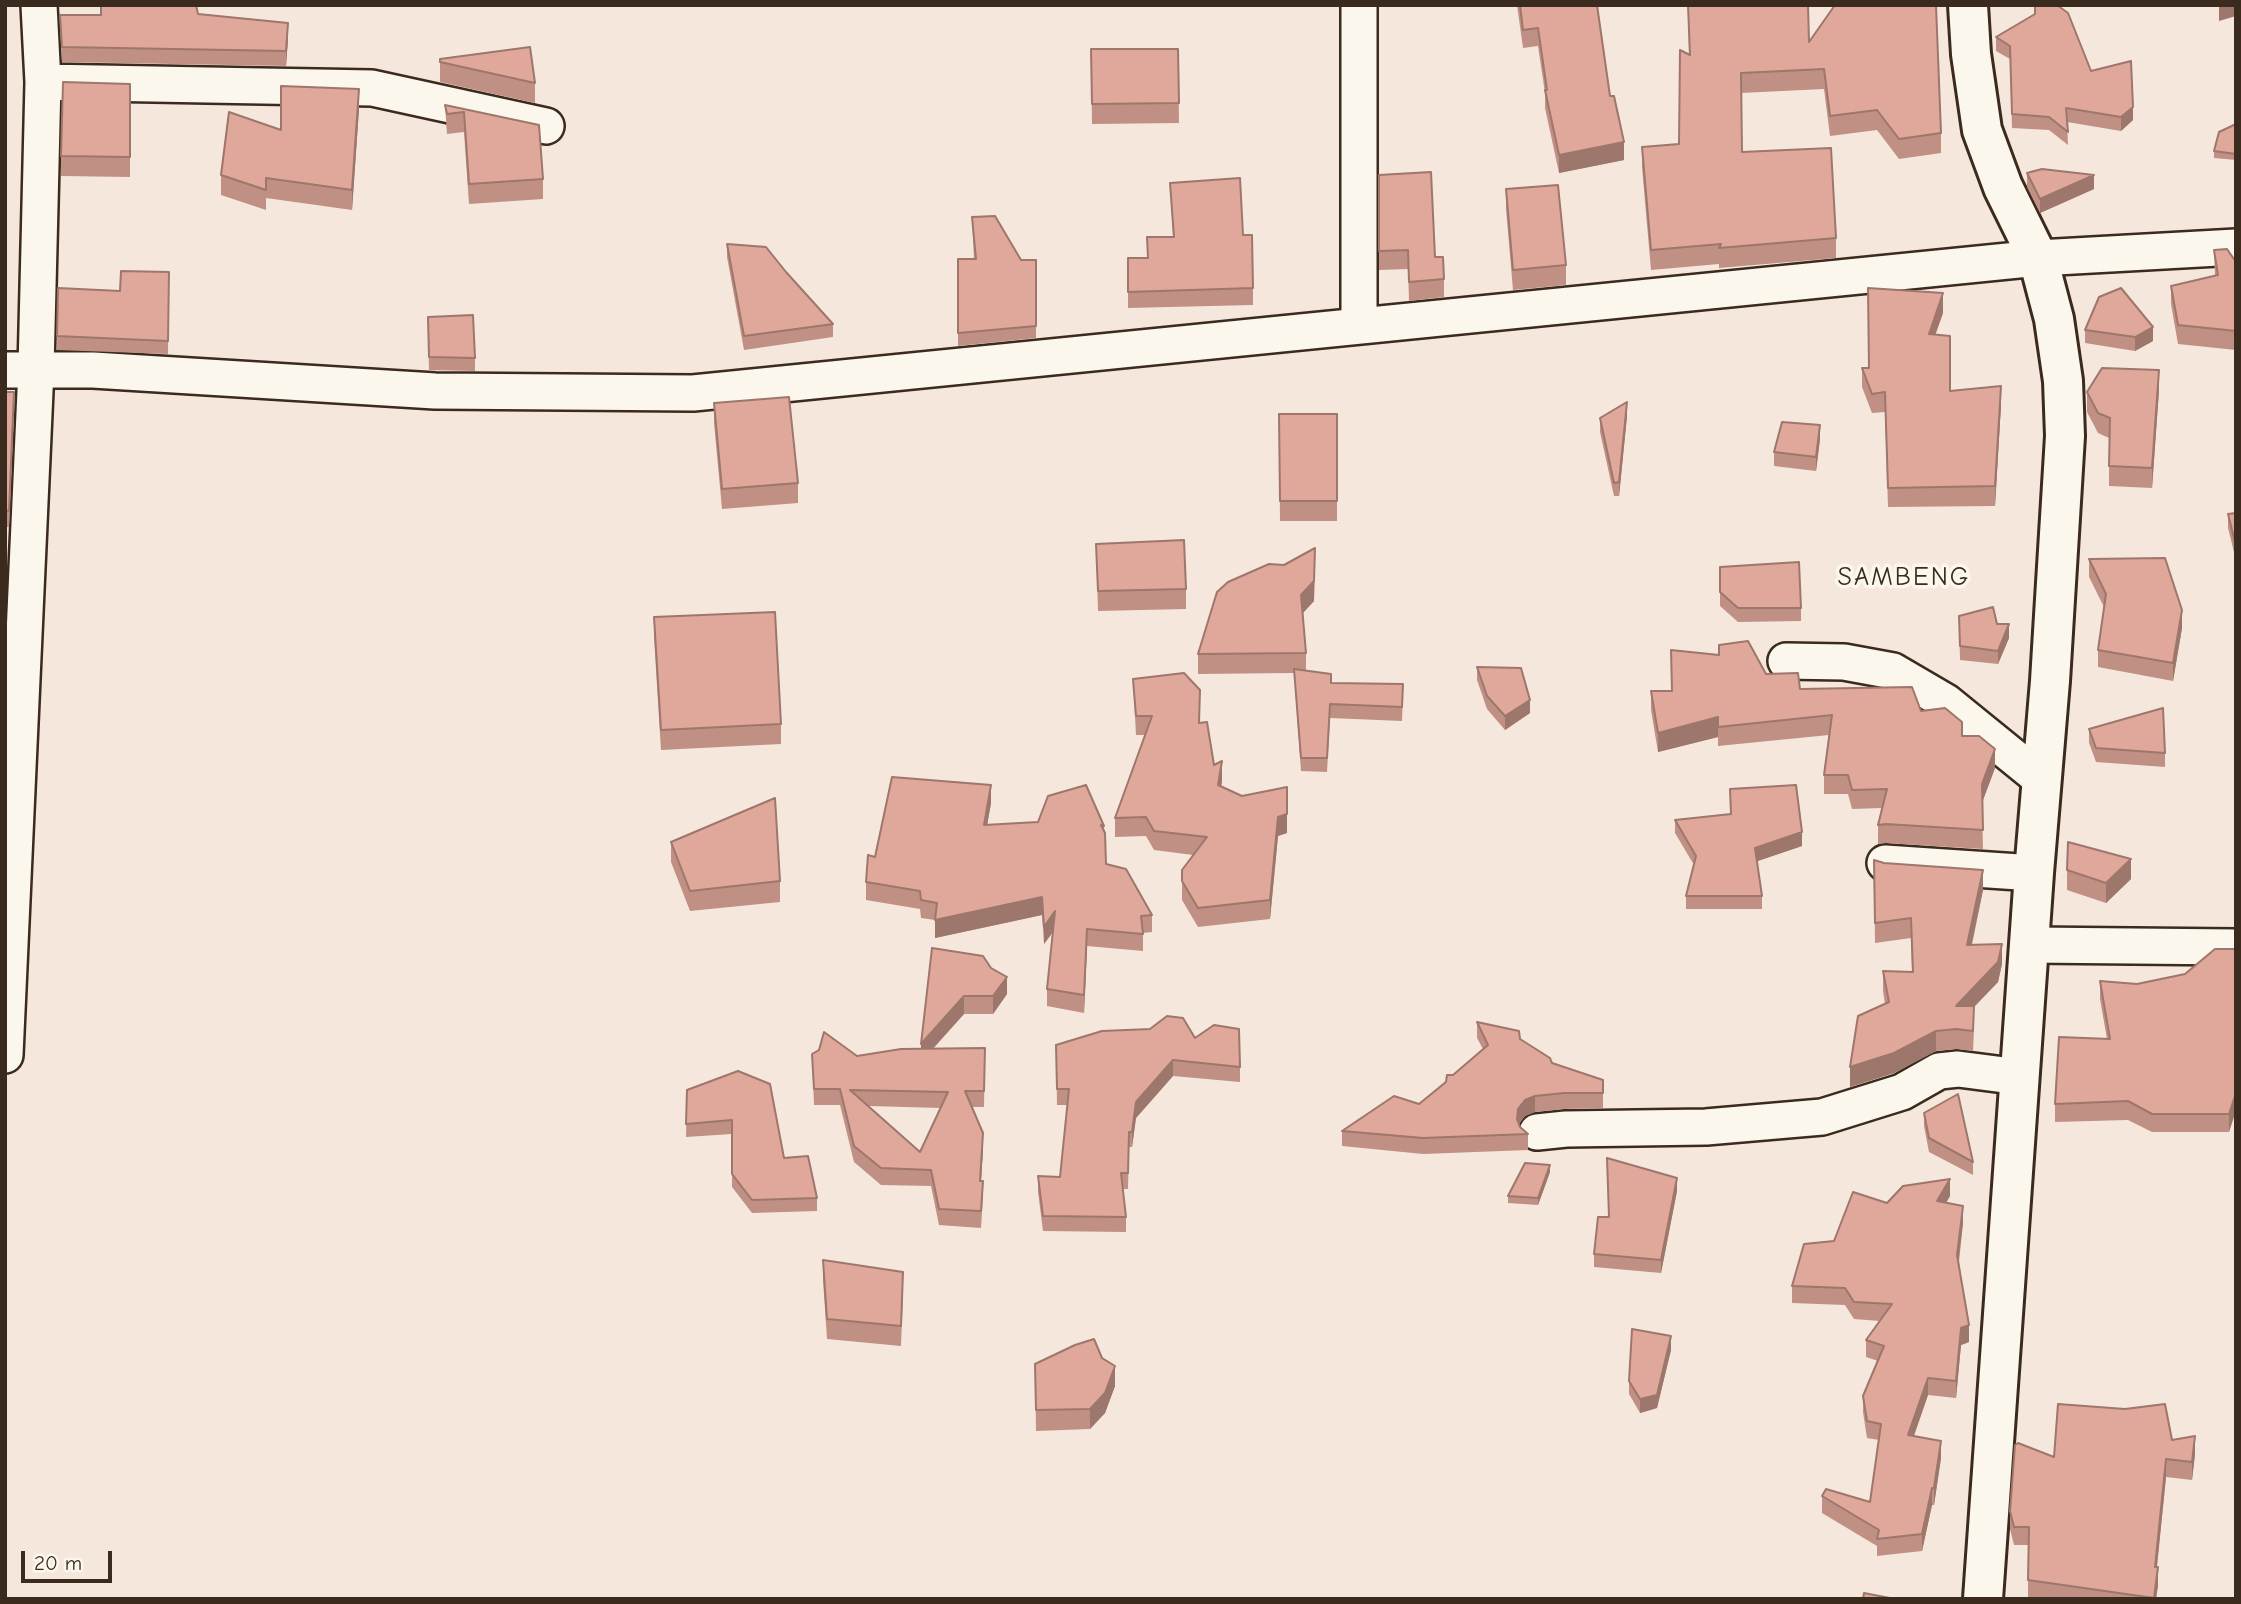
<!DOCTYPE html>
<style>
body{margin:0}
#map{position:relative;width:2241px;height:1604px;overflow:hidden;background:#f6e7dc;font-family:"Comic Neue",sans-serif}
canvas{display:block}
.frame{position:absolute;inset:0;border:7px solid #3b2a1e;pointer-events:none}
.scale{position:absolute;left:21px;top:1551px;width:91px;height:32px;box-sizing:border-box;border:4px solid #3b2a1e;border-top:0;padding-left:9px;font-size:21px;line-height:24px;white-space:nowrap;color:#3b2a1e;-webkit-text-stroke:5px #fbf7ec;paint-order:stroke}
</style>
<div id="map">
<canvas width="2241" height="1604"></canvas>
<div class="frame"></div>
<div class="scale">20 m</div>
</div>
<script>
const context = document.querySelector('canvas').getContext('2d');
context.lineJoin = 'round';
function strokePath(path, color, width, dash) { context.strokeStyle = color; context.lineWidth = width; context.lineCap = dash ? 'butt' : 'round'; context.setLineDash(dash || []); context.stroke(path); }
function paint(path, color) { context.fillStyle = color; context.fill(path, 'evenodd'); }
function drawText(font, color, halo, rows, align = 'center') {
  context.font = font + ' "Comic Neue",sans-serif'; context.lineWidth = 7; context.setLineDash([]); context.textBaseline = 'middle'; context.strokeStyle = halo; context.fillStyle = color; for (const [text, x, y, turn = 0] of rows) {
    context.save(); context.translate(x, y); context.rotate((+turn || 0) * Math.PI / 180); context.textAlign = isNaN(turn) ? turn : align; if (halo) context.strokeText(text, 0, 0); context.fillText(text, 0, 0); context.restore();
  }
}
const minor = new Path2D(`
 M1359,5V325
 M43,82L372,88L546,126
 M5,370H93L435,391L693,393L2038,258L2236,247
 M1786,661L1844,662L1893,671L1946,702L2042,780
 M1885,863L2034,873
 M2030,945L2236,947
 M5,1055L36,369L43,82L39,5
 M1537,1132L1566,1129L1706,1127L1822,1117L1902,1092L1939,1071L1958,1069L2020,1077`);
const tertiary = new Path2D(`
 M1968,5L1971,54L1982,130L2003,187L2038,258L2054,319L2063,381L2065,436L2050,681L2034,873L1983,1599`);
const wall = new Path2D(`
 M1517,5H1597L1610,96L1624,160L1559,173L1545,108V93L1538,46L1523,48Z
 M1688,5L1809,42L1941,133V153L1899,159L1877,130L1830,136L1824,89L1741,93L1742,152L1836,238V258L1719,268V264L1651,270L1642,167V147L1679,144L1689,54Z
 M151,6L198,14L288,38L286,66L62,62L60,15H101Z
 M2035,6L2133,120L2121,131L2067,122L2068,145L2049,130L2012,128L2010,59L1996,51V37L2035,14Z
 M1091,49H1178L1179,123L1092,124Z
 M440,59L535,83V103L440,82Z
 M130,84V177L61,176V156Z
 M445,105L539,125L543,179V199L469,204L464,132L447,134Z
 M359,109L352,210L266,198V210L221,195V175L281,130Z
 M2236,124V160L2214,158V151Z
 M2027,173L2094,189L2040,213L2027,187Z
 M1379,175L1435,257L1444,279V297L1409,301L1408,269L1379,270Z
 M1170,183L1243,235L1253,288V305L1128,308V258H1147L1173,237Z
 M1506,189L1566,265V285L1513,290L1506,209Z
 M972,217L1021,260H1036V338L958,346V259H974Z
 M727,244L833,324V337L744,350L727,257Z
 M2214,250L2236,262V350L2178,344L2171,304V286L2215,276Z
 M169,272L168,354L57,350L58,288L120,291Z
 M2099,297L2153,341L2135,351L2085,343V330Z
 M1943,313L1935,334L1950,391L2001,405L1995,506L1888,507L1885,412L1872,413L1862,387V368H1869Z
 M428,330L475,358V371L429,370Z
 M2159,390L2152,488L2109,486V438L2098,433L2087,412V392Z
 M5,392L14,408L9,527H5Z
 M714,403L798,483V503L722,509L714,423Z
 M1279,414H1337V521H1280Z
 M1627,416L1619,496H1614L1600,432V418Z
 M1820,439L1816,471L1774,466V452Z
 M2236,513V560L2228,528V514Z
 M1096,544L1186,589V609L1098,611Z
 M2089,559L2182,628L2173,681L2098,667V650L2104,607L2089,577Z
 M1284,565L1315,568L1314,601L1303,613L1306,653V670L1331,683L1403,697L1402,721L1330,718L1327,772L1301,771L1294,673L1198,674V654Z
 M1720,567L1801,608V621L1738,622L1720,606Z
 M1959,616L1997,624L2009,638L1998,664L1960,660Z
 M654,617L781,724V744L661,750L654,637Z
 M1671,650L1766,674L1800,689L1921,711L1962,736L1995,768L1982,802L1983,849L1886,843L1878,844V825L1882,808L1852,809L1848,794H1824V775L1829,735L1718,746V737L1658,752L1651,710V691H1671Z
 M1477,667L1530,713L1505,730L1487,709L1477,680Z
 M1133,679L1200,723L1214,765L1222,781L1221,787L1242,796L1287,787V833L1278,836L1270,919L1198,927L1182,900V870L1193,855L1154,850L1146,836L1115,837V818L1146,735H1136Z
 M2089,729L2165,753V767L2096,762L2089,743Z
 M991,803L987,825L1104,826L1106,864L1152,915V932L1143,933V951L1087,946L1084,1013L1047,1006V989L1053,932L1044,944L1042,915L935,938V920L921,918L920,909L866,900V882L875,857Z
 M1675,820L1802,846L1757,861L1762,896V909H1686V896L1694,865L1675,833Z
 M671,842L780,881V902L690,911L671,862Z
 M1874,860L1983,890L1972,945L2002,964L1998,982L1974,1007L1973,1051L1956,1049L1936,1051L1894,1073L1850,1087L1885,1004L1883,991V971L1912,972L1911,938L1875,943Z
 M2067,870L2131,879L2106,903L2067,890Z
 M932,948L1007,994L993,1014H964L933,1049L985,1048L984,1107H972L983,1149L981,1181L983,1197L981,1228L939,1225L931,1186L881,1185L854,1162L840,1105H814L812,1054L857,1056L921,1049ZM869,1106L941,1108L920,1152Z
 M2236,949L2229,1132H2152L2128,1120L2055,1122V1104L2107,1039L2100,999V981L2137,984L2185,974Z
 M1477,1022L1520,1039L1552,1063L1603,1080V1108L1564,1109L1535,1112L1525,1116L1519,1124L1520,1127L1528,1134V1150L1423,1154L1342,1146V1131L1419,1104L1483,1049L1477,1038Z
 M1150,1029L1195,1038L1240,1067V1082L1173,1076L1136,1118L1132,1147H1129L1128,1189H1123L1126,1217V1232L1043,1231L1038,1192V1176L1060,1177L1068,1105H1057L1056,1045Z
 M687,1090L784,1158L817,1198V1211L752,1213L732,1187V1134L686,1137Z
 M1924,1113L1973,1162V1175L1929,1152L1924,1126Z
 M1550,1172L1538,1205L1508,1203V1196Z
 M1677,1191L1661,1273L1594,1267V1254L1608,1217Z
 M1950,1196L1946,1203L1963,1223L1959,1262L1969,1342L1961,1345L1956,1398L1928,1395L1914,1436L1941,1458L1934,1505H1932L1922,1551L1877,1556V1546L1822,1513V1496L1870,1502L1879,1440L1867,1438L1863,1412V1396L1878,1361L1866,1357V1340L1880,1321L1854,1319L1845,1305L1792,1303V1286L1834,1241L1887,1203Z
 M823,1260L903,1292L901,1346L827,1339L823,1280Z
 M1671,1350L1657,1408L1640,1413L1629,1394V1381Z
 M1035,1364L1115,1386L1105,1413L1090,1429L1036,1431Z
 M2172,1440L2195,1454L2192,1480L2166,1477L2157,1567L2158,1585L2156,1599H2035L2028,1598V1545H2014L2010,1529V1511L2054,1457Z`);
const shadedWall = new Path2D(`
 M2223,5H2236V16L2219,21V6Z
 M288,23V38L286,66V51Z
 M359,89V109L352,210V190Z
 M2133,107V120L2121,131V117Z
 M1624,142V160L1559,173V155Z
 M2094,175V189L2040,213V199Z
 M1943,293V313L1929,353V334Z
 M2153,327V341L2135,351V337Z
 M2159,370V390L2152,488V468Z
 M2001,386V405L1995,506V486Z
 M14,392V408L9,527V511Z
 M1627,402V416L1619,496V482Z
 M1820,425V439L1816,471V457Z
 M1315,548L1314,601L1301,615V595Z
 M2182,610V628L2173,681V663Z
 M2009,624V638L1998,664V651Z
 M1530,700V713L1505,730V716Z
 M1718,717V737L1658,752V733Z
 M1995,749V768L1982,803V784Z
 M1222,761V781L1218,804V785Z
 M991,785V803L984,843V825Z
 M1287,814V833L1278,836L1270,919V900L1278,817Z
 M1802,832V846L1755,862V848Z
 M2131,859V879L2106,903V883Z
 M1983,870V890L1967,965V945Z
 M1042,897V915L935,938V920Z
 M1055,911V929L1044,944V927Z
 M1087,929V946L1084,1013V995Z
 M2002,944V964L1998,982L1974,1007L1973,1051V1031L1956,1006Z
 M1007,977V994L993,1014V996Z
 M964,996V1014L921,1061V1044Z
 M1936,1031V1051L1894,1073L1850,1087V1067Z
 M1173,1060V1076L1136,1118L1132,1147V1132L1136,1102Z
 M2236,1093V1111L2229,1132V1114Z
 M1535,1096V1112L1525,1116L1518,1124L1517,1119L1518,1109L1525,1100Z
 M983,1133V1149L980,1197V1181Z
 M1550,1165V1172L1538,1205V1198Z
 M1677,1178V1191L1661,1273V1260Z
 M1950,1179V1196L1937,1218V1201Z
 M1963,1206V1223L1957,1272V1255Z
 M1969,1325V1342L1961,1345L1956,1398V1381L1961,1328Z
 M1671,1336V1350L1657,1408L1640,1413V1399Z
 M1115,1366V1386L1105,1413L1090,1429V1409Z
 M1928,1378V1395L1908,1452V1435Z
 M2195,1436V1454L2192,1480V1462Z
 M1941,1441V1458L1934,1505V1488Z
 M2166,1459V1477L2155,1584V1567Z
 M1932,1488V1505L1922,1551V1534Z
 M2158,1567V1585L2156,1599H2154Z`);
const building = new Path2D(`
 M101,5L151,6V5H196L198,14L288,23L286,51L62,47L60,15H101Z
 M1520,5H1597L1610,96H1614L1624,142L1559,155L1545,90H1547L1538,28L1523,30Z
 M1688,5H1808L1809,42L1835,5H1936L1941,133L1899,139L1877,110L1830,116L1824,69L1741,73L1742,152L1831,148L1836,238L1719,248L1721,244L1651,250L1642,147L1679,144L1680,50L1690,55Z
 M2057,5L2068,13L2091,71L2131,61L2133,107L2121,117L2066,108L2068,132L2049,117L2012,114L2010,46L1996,37L2035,14V6Z
 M530,47L535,83L440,62V59Z
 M1091,49H1178L1179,103L1092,104Z
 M63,82L130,84V157L61,156Z
 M281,86L359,89L352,190L266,178V190L221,175L229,112L281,130Z
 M445,105L539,125L543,179L469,184L464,112L447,114Z
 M2236,124V154L2214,151L2219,132Z
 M2042,169L2094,175L2040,199L2027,173Z
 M1431,172L1435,257H1443L1444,279L1409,282L1408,250L1379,251V175Z
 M1240,178L1243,235H1252L1253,288L1128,292V258H1148L1147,237H1174L1170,183Z
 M1558,185L1566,265L1513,270L1506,189Z
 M995,216L1021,260H1036V326L958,333V259H976L972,217Z
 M727,244L766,247L786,272L833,324L744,336Z
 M2227,249L2236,262V331L2178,325L2171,286L2218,275L2214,250Z
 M121,271L169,272L168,341L57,336L58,288L120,291Z
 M1868,288L1943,293L1929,334L1950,336V391L2001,386L1995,486L1888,488L1885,392L1872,394L1862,368H1869Z
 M2121,288L2153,327L2135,337L2085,330L2099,297Z
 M473,315L475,358L429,357L428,317Z
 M2102,368L2159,370L2152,468L2109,466L2110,418L2098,413L2087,392Z
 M5,392H14L9,511L5,510Z
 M789,397L798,483L722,489L714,403Z
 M1627,402L1619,482L1614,483L1600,418Z
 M1279,414H1337V501H1280Z
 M1782,422L1820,425L1816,457L1774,452Z
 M2236,513V546L2228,514Z
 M1184,540L1186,589L1098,591L1096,544Z
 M1315,548L1314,581L1301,595L1306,653L1198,654L1217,592L1228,582L1269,564L1284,565Z
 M2165,558L2182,610L2173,663L2098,650L2106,594L2089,559Z
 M1799,562L1801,608H1738L1720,592V567Z
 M1993,607L1997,624H2009L1998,651L1960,646L1959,616Z
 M775,612L781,724L661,730L654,617Z
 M1748,641L1766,674L1798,673L1800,689L1912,687L1921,711L1945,708L1962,722V736H1979L1995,749L1982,784L1983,830L1886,824L1878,825L1887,789L1852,790L1848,775H1824L1832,715L1718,727V717L1658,733L1651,691H1672L1671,650L1719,655V645Z
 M1477,667L1521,668L1530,700L1505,716L1487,696Z
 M1294,669L1331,674V683L1403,684L1402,707L1330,704L1327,758H1301Z
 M1184,673L1200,690L1199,723L1207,722L1214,765L1222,761L1218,785L1242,796L1287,787V814L1278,817L1270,900L1198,908L1182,881V870L1207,837L1154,831L1146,817L1115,818L1152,716H1136L1133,679Z
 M2163,708L2165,753L2096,748L2089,729Z
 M892,777L991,785L984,825L1038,822L1048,796L1086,785L1104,826L1101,825L1105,833L1106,864L1126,869L1152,915L1141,916L1143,934L1087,929L1084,995L1047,989L1055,911L1044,927L1042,897L935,920L937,903L921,900L920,891L866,882L868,855L875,857Z
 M1796,785L1802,832L1755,848L1762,896H1686L1696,856L1675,820L1731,814L1730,789Z
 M775,798L780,881L690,891L671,842Z
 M2068,842L2131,859L2106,883L2067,870Z
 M1874,860L1884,863L1983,870L1967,945L2002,944L1998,962L1956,1006H1974L1973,1031L1956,1029L1936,1031L1894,1053L1850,1067L1858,1016L1889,1002L1883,971L1913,972L1911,918L1875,923Z
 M932,948L983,956L991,968L1007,977L993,996H964L921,1044Z
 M2215,949H2236V1093L2229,1114H2152L2128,1101L2055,1104L2059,1037L2110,1039L2100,981L2137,984L2185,974Z
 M1167,1016L1183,1018L1195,1038L1214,1025L1239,1029L1240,1067L1173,1060L1136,1102L1132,1132H1129L1128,1173H1121L1126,1217L1043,1216L1038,1176L1060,1177L1069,1089H1057L1056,1045L1102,1031L1150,1029Z
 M1477,1022L1519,1031L1520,1039L1550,1058L1552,1063L1603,1080V1093H1564L1535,1096L1525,1100L1518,1109L1517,1119L1520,1127L1528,1134L1423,1138L1342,1131L1394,1096L1419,1104L1446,1082L1447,1075H1453L1488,1045Z
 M824,1032L857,1056L901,1049L985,1048L984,1091H965L983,1133L980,1181H983L981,1211L939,1209L931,1170L881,1168L854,1146L840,1089H814L812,1054L819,1050ZM850,1090L948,1092L920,1152Z
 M738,1071L770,1084L784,1158L808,1156L817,1198L752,1200L732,1174V1120L686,1124L687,1090Z
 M1958,1094L1973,1162L1929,1138L1924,1113Z
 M1607,1158L1677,1178L1661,1260L1594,1254L1598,1217H1609Z
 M1525,1163L1550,1165L1538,1198L1508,1196Z
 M1950,1179L1937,1201L1963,1206L1957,1255L1969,1325L1961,1328L1956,1381L1928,1378L1908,1435L1941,1441L1934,1488H1932L1922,1534L1877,1539L1879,1530L1822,1496L1826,1489L1870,1502L1881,1424L1867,1421L1863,1396L1884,1346L1866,1340L1892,1304L1854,1302L1845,1288L1792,1286L1804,1244L1834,1241L1853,1192L1887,1203L1903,1186Z
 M823,1260L903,1272L901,1326L827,1319Z
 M1632,1329L1671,1336L1657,1395L1640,1399L1629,1381Z
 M1094,1339L1102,1358L1115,1366L1105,1393L1090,1409L1036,1410L1035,1364L1075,1345Z
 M2058,1404L2125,1409L2165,1404L2172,1440L2195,1436L2192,1462L2166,1459L2155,1567H2158L2154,1598L2028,1580L2029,1527H2014L2010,1511L2015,1445L2018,1443L2054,1457Z
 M1864,1593L1895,1599H1863Z`);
const quarterNames = [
 ["SAMBENG",1904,578]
];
strokePath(minor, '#3b2a1e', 40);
strokePath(tertiary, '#3b2a1e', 44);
strokePath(minor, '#fbf7ec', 35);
strokePath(tertiary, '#fbf7ec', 38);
paint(wall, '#c19084');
paint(shadedWall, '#9d766c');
paint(building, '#e0a89a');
strokePath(building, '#9d766c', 2);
context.letterSpacing = '2px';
drawText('26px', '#3b2a1e', '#fbf7ec', quarterNames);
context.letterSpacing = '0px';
</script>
